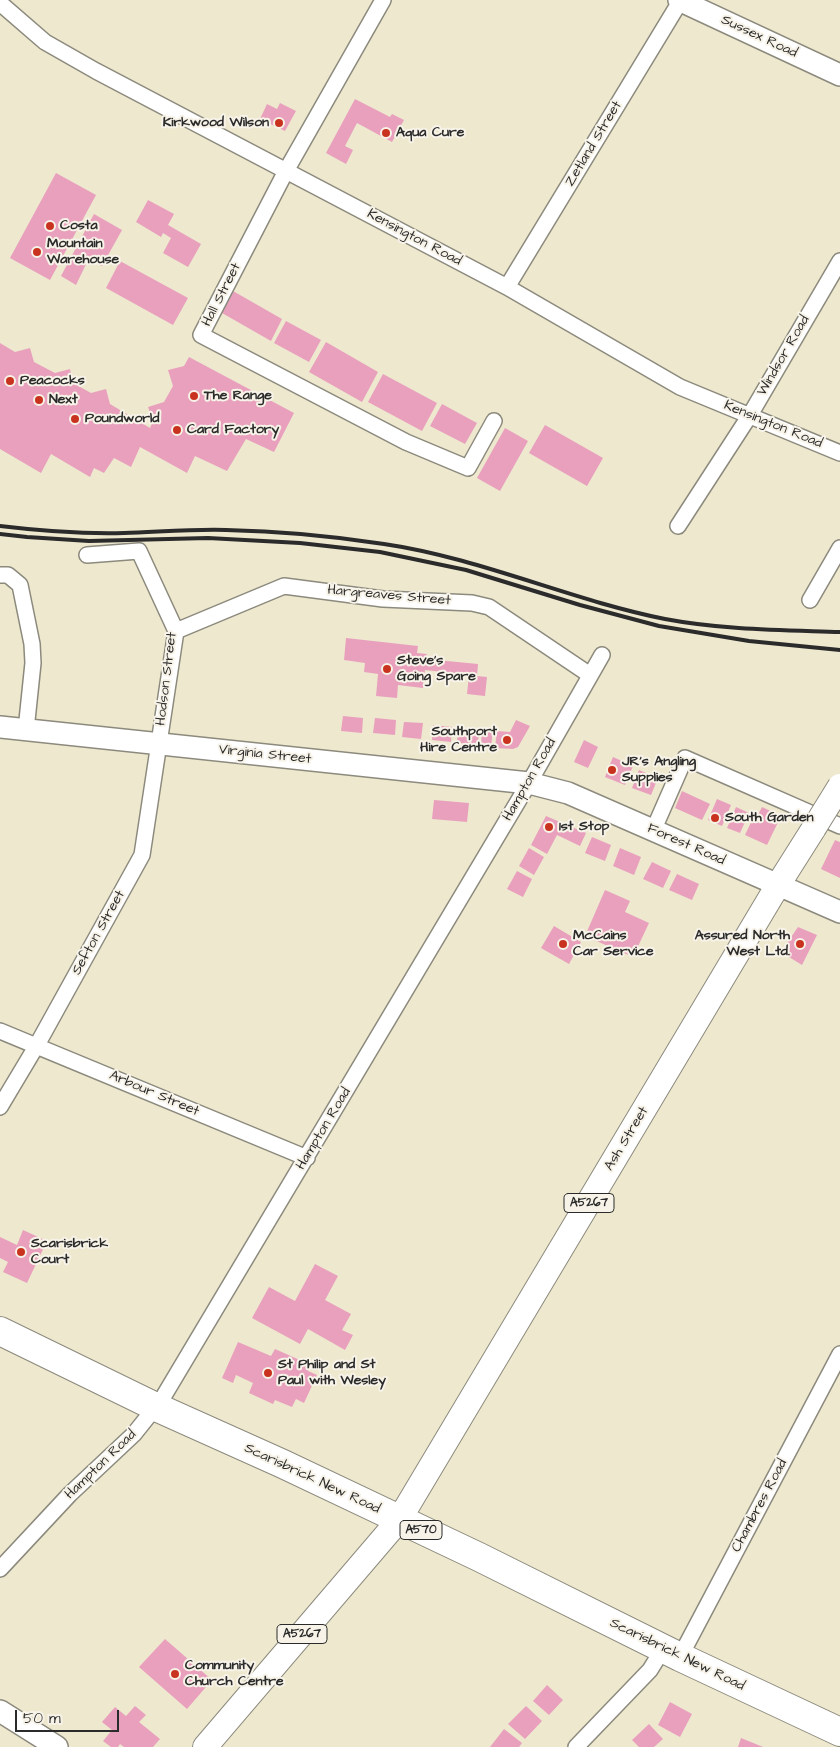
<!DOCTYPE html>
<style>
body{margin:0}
#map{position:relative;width:840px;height:1747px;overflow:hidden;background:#eee8cf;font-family:"Architects Daughter",sans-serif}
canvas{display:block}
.scale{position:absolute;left:15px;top:1710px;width:104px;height:22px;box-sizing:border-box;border:2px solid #2b2b2b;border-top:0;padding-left:6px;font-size:15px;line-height:18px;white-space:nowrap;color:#2b2b2b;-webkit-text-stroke:4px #f7f3e8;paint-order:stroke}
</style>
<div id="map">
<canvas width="840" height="1747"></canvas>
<div class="scale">50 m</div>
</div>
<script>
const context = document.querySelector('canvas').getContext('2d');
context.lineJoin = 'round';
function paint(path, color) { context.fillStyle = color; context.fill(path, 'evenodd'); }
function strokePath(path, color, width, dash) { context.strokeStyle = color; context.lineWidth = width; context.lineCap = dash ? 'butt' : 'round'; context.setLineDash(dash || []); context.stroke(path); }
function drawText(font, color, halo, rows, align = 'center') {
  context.font = font + ' "Architects Daughter",sans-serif'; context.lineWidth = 4; context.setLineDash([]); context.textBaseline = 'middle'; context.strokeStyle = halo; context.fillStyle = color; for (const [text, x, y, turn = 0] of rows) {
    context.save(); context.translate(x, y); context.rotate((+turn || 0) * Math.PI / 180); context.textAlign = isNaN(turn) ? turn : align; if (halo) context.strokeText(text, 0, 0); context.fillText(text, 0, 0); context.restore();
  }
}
const building = new Path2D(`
 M355,99L390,117L392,114L404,120L392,142L357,123L345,146L353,150L346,164L326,153Z
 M280,103L296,111L285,131L260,119L267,104L277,109Z
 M56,173L96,195L50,280L10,258Z
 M148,200L174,214L168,225L201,244L188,267L163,253L171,238L163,233L161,237L136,222Z
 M94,214L122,230L102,266L88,260L76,285L61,276Z
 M120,261L188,298L173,325L106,288Z
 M233,291L282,319L271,341L222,313Z
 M286,321L321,340L309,362L274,343Z
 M326,342L378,372L362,402L309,372Z
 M0,343L15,352L30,348L34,362L55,373L70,369L73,383L91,393L106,389L110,404L150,428L153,421L148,407L164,402L173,386L168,370L184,366L189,357L294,413L274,452L246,439L227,471L195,456L187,473L140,447L131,467L114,458L104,473L94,468L90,477L51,454L41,473L0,449Z
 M383,374L437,403L422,431L368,402Z
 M442,404L477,423L465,444L430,426Z
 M545,425L603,458L587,486L529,453Z
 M505,428L528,441L500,491L477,478Z
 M346,638L418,646L417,653L427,654L426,659L478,664L477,676L487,677L485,696L467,694L469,675L425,670L423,688L398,685L397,698L376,696L378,674L364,672L365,663L344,660Z
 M343,716L363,718L362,733L341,731Z
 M375,718L396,720L395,735L373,733Z
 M516,720L530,726L518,747L513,749L495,748L497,731L510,732Z
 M404,722L423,723L421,739L402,737Z
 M433,725L452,727L451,742L432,740Z
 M458,728L479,730L478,744L457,743Z
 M482,730L493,731L491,746L481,745Z
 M584,740L598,747L588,768L574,762Z
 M613,757L633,766L625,785L605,777Z
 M639,770L658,778L651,795L632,788Z
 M682,791L710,804L702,820L675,808Z
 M717,799L731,805L722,826L708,820Z
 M434,800L469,803L467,822L432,819Z
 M736,807L749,813L740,833L727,828Z
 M762,807L781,816L767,845L745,835L754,816L757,817Z
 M546,816L586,833L580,846L557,835L547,854L531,845Z
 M592,837L611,845L605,861L585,853Z
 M835,840L840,842V878L821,869Z
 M529,848L544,857L534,875L519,866Z
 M620,848L641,857L634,875L613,866Z
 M652,862L671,871L663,888L643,879Z
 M517,871L532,879L523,897L507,889Z
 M677,874L699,884L692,900L669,890Z
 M605,890L630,901L625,912L649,923L633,957L585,936Z
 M554,926L581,942L569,964L541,948Z
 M798,927L817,935L802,965L781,952Z
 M23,1230L47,1241L27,1283L3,1272L8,1262L0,1258V1237L17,1245Z
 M315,1264L338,1276L325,1300L351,1314L342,1330L353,1335L345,1350L308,1329L300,1344L252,1318L269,1287L295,1301Z
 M238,1342L271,1356L275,1349L311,1365L308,1371L317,1375L304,1403L296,1399L292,1407L275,1400L273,1404L249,1393L253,1383L236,1375L233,1383L222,1378Z
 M165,1639L212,1680L187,1709L139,1667Z
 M547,1685L563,1700L549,1715L533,1701Z
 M670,1702L692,1714L680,1737L658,1725Z
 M135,1706L146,1715L139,1722L160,1739L153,1747H124L120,1744L118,1747H111L103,1741L112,1730L102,1722L115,1707L126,1716Z
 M526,1706L542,1721L525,1739L508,1724Z
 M649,1724L663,1739L654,1747H639L632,1740Z
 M504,1729L522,1743L519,1747H490Z
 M741,1738L763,1747H738Z`);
const street = new Path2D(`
 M383,0L286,171L201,335L406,442L468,468L494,421
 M0,3L45,42L96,71L507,287L680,387L840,453
 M507,287L681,0
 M678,526L750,415L840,261
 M0,575H8L20,585L32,644L33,663L26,730
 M810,600L840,548
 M176,631L284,586L383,599L472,603L489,607L590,675
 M653,831L685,758L840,826
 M0,1031L307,1158
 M0,1107L37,1045L142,855L176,631L139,551L87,555
 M0,1569L70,1494L134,1434L162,1399L529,783L602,655
 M680,1657L840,1354
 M576,1747L650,1670L663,1649`);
const secondary = new Path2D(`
 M679,0L840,75
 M0,727L529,783L568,793L840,912
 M0,1711L57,1747`);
const primary = new Path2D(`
 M205,1747L399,1520L778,885L814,828`);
const highway = new Path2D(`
 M0,1331L156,1407L283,1464L479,1557L680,1657L840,1732`);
const rail = new Path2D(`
 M0,526C41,531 83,534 124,533C158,532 192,529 226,530C279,531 332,536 384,544C480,558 570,600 665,619C723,630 782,630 840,632
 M0,534L27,537L89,541L208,538L300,543L380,552L466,570L580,605L659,626L749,641L840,650`);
const primaryBridge = new Path2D(`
 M814,828L840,786`);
const markers = [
 [279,123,5,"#c8321e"],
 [386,133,5,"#c8321e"],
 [50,226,5,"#c8321e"],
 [37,252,5,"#c8321e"],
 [10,381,5,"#c8321e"],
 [194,396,5,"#c8321e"],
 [39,400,5,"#c8321e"],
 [75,419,5,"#c8321e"],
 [177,430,5,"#c8321e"],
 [387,669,5,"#c8321e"],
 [507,740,5,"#c8321e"],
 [612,770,5,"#c8321e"],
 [715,818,5,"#c8321e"],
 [549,827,5,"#c8321e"],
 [563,944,5,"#c8321e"],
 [800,944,5,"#c8321e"],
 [21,1252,5,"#c8321e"],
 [268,1373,5,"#c8321e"],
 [175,1674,5,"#c8321e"]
];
const shields = [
 [589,1203,50],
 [421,1530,42],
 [302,1634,50]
];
const shieldNames = [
 ["A5267",589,1203],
 ["A570",421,1530],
 ["A5267",302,1634]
];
const streetNames = [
 ["Sussex Road",759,37,25],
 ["Zetland Street",594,144,-59],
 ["Kensington Road",414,238,28],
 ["Hall Street",222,295,-63],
 ["Windsor Road",784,356,-60],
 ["Kensington Road",773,425,22],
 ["Hargreaves Street",389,596,5],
 ["Hodson Street",167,679,-83],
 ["Virginia Street",265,755,6],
 ["Hampton Road",530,780,-60],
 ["Forest Road",686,845,24],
 ["Sefton Street",99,933,-61],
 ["Arbour Street",154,1094,23],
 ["Hampton Road",324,1129,-59],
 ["Ash Street",627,1139,-59],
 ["Hampton Road",101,1465,-44],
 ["Scarisbrick New Road",312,1479,25],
 ["Chambres Road",760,1506,-62],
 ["Scarisbrick New Road",677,1655,26]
];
const poiNames = [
 ["Kirkwood Wilson",269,123,"right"],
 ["Aqua Cure",396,133],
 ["Costa",60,226],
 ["Mountain",47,244],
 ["Warehouse",47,260],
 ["Peacocks",20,381],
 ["The Range",204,396],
 ["Next",49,400],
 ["Poundworld",85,419],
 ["Card Factory",187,430],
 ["Steve's",397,661],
 ["Going Spare",397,677],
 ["Southport",497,732,"right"],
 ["Hire Centre",497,748,"right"],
 ["JR's Angling",622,762],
 ["Supplies",622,778],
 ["South Garden",725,818],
 ["1st Stop",559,827],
 ["McCains",573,936],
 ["Car Service",573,952],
 ["Assured North",790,936,"right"],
 ["West Ltd.",790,952,"right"],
 ["Scarisbrick",31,1244],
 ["Court",31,1260],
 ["St Philip and St",278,1365],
 ["Paul with Wesley",278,1381],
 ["Community",185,1666],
 ["Church Centre",185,1682]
];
paint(building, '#e8a0bd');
strokePath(street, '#8c8a7d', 18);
strokePath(secondary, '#8c8a7d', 24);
strokePath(primary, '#8c8a7d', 26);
strokePath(highway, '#8c8a7d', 30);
strokePath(street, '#fff', 15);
strokePath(secondary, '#fff', 21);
strokePath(primary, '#fff', 24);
strokePath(highway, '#fff', 28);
strokePath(rail, '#2b2b2b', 4);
strokePath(primaryBridge, '#8c8a7d', 26, []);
strokePath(primaryBridge, '#fff', 24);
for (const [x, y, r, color] of markers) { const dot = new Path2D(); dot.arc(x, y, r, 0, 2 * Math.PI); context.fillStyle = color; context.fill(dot); strokePath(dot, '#f7f3e8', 2); }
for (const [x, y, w] of shields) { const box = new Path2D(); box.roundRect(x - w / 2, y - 9.5, w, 19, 4); context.fillStyle = '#f7f3e8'; context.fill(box); strokePath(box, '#2b2b2b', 1); }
drawText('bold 12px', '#2b2b2b', null, shieldNames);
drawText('14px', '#2b2b2b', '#f7f3e8', streetNames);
drawText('bold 14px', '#2b2b2b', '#f7f3e8', poiNames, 'left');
</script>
